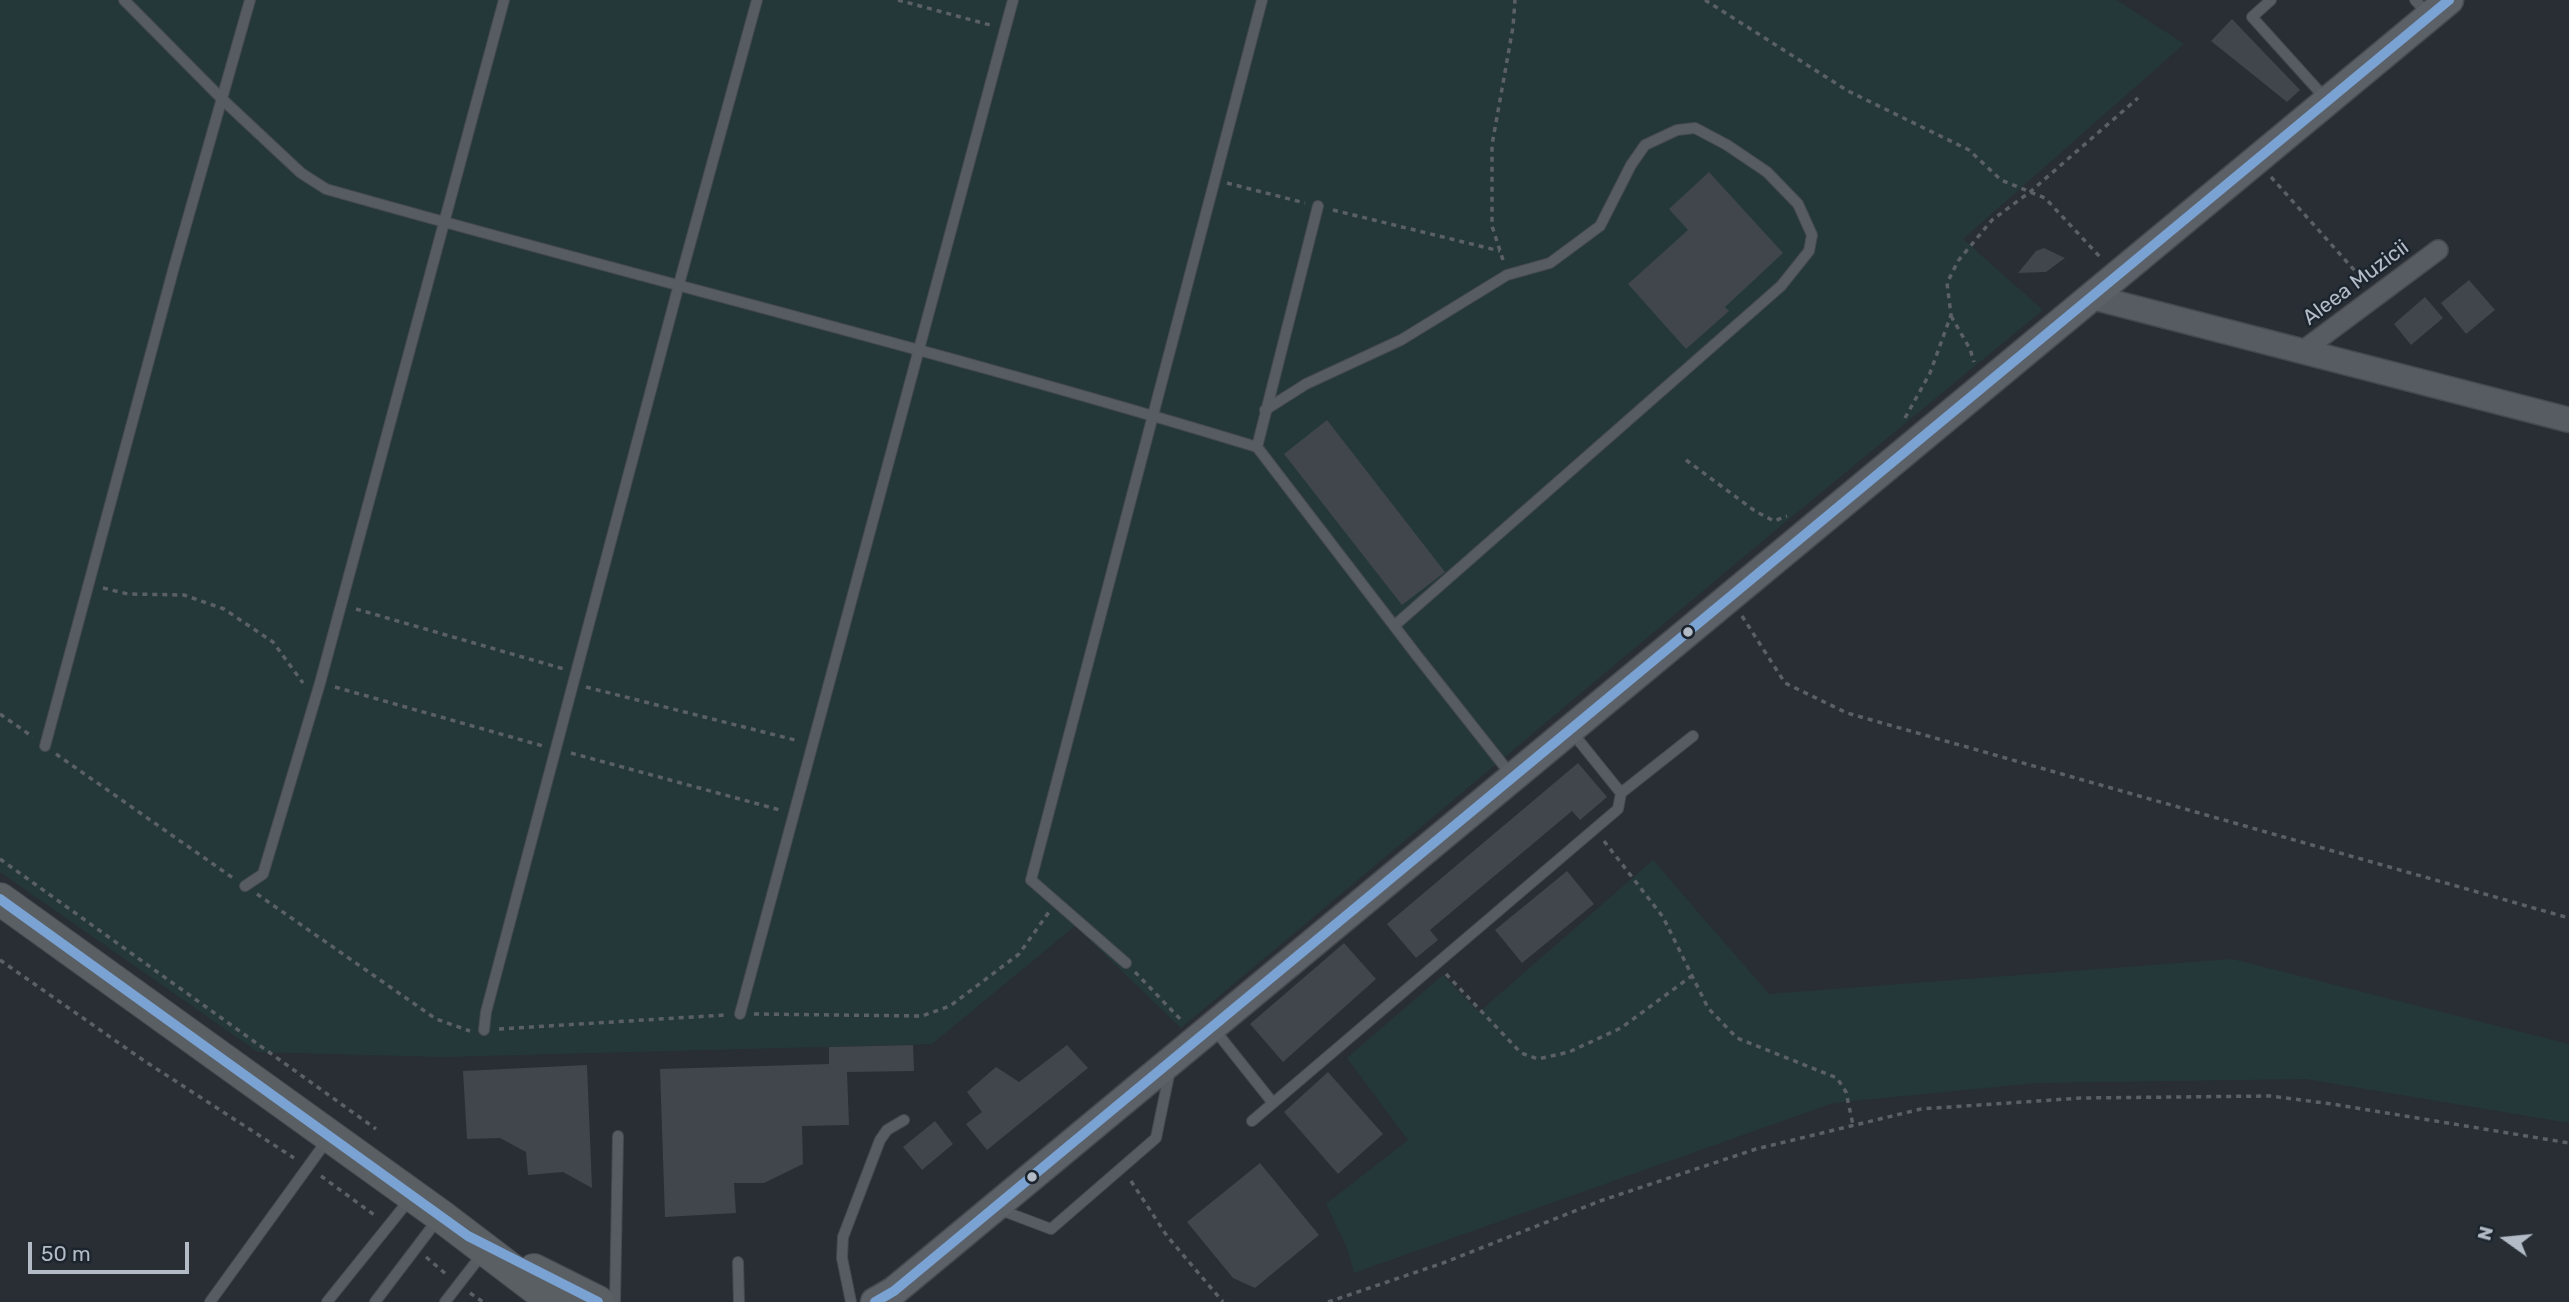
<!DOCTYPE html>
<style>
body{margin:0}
#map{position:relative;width:2569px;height:1302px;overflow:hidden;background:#282e34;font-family:Rubik,sans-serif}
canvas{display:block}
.north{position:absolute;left:2471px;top:1204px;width:70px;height:70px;-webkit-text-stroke:5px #1c252e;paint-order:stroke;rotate:285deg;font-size:19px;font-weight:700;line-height:28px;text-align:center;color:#b2bbc6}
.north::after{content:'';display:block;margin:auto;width:24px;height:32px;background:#b2bbc6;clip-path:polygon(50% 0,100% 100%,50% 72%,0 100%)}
.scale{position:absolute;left:28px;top:1242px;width:161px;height:32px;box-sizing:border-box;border:4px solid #b2bbc6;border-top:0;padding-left:9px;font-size:21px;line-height:24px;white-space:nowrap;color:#b2bbc6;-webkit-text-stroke:5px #1c252e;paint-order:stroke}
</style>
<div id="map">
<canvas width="2569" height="1302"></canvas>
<div class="north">N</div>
<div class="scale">50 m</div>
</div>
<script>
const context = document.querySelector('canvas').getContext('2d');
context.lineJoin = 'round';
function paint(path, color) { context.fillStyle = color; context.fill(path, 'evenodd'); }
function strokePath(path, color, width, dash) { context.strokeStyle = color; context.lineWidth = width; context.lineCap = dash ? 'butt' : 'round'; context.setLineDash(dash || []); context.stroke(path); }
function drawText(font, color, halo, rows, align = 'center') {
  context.font = font + ' Rubik,sans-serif'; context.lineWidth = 5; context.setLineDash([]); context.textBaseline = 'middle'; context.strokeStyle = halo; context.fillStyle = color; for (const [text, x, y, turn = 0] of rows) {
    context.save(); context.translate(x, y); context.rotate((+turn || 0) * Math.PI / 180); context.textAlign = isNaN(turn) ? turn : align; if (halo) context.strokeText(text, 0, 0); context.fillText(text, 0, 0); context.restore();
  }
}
const green = new Path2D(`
 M0,0H2117L2184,44L1963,239L2043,310L1783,524L1181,1028L1075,926L932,1044L443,1057L258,1052L0,872Z
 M1653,860L1769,994L2232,959L2569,1044V1123L2306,1079L2036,1083L1833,1103L1354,1273L1347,1248L1326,1204L1408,1140L1347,1058L1443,975L1479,1012Z`);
const building = new Path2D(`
 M2232,19L2300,90L2287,102L2211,41Z
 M1709,172L1783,253L1725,307L1729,311L1686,349L1628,284L1688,230L1669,209Z
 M2044,248L2065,258L2046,272L2018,273L2036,251Z
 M2469,280L2495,310L2466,334L2441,303Z
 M2425,297L2443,318L2411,345L2394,324Z
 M1327,420L1445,572L1402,605L1284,454Z
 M1578,763L1607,797L1580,820L1572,811L1430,930L1438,940L1416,958L1387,924Z
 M1567,871L1594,904L1522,963L1495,930Z
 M1344,943L1376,979L1283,1062L1250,1024Z
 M913,1045L914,1071L847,1072L849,1125L802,1126L803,1164L764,1183H734L736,1213L665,1217L660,1069L829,1064V1047Z
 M1067,1045L1088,1068L987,1150L966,1124L982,1112L967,1092L996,1067L1019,1082Z
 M587,1065L592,1188L563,1172L528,1175L526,1152L500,1138L467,1139L463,1071Z
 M1328,1072L1383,1134L1338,1174L1284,1112Z
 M935,1121L953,1144L922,1170L903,1147Z
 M1260,1163L1319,1235L1255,1288L1233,1278L1187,1222Z`);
const path = new Path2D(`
 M898,0L990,25
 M1705,0L1848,91L1969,150L2001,180L2045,198L2101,258
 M2271,177L2364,281
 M1227,183L1305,203
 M1333,210L1500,251
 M1503,260L1492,226V145L1513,27L1515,0
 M1951,316L1970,349L1974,362
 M1905,418L1930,373L1951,315L1947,283L1958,261L1992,220L2030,192L2138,98
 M1686,460L1755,511L1774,521L1787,516
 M103,588L128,594L184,595L224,609L273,642L303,683
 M356,609L564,669
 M1742,616L1785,683L1847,713L2569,918
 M335,687L543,746
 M586,687L799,741
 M0,714L33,737
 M571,753L780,810
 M56,754L233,878
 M1604,841L1663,917L1708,1008L1737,1038L1837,1078L1846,1092L1853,1125
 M0,859L376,1129
 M257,894L436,1019L470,1031
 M0,960L143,1060L294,1158
 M1135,972L1183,1022
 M1446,974L1521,1053L1538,1059L1569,1052L1621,1028L1693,975
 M754,1014L922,1016L950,1006L1019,954L1049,912
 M499,1029L725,1015
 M321,1176L377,1217
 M1131,1181L1167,1236L1223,1302
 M426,1257L447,1275
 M470,1293L483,1302
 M1328,1302L1443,1263L1600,1201L1756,1149L1921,1109L2081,1098L2270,1096L2332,1104L2569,1143`);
const service = new Path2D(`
 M124,0L223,100L301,173L326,189C636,277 949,353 1257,447
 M2271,0L2252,17L2326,99
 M2415,0L2429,15
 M1318,206L1257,447L1418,657L1512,776
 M1265,410L1306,384L1401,340L1507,275L1550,263L1600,226L1631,165L1645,145L1677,130L1695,128L1727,145L1767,172L1798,204L1812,235L1809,251L1781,286L1394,626
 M45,746L174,267L250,0
 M1621,793L1693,736
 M245,886L263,874L320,683L504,0
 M1126,963L1031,880L1262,0
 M740,1014L1013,0
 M1214,1029L1273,1103
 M484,1030L486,1012L679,284L757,0
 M1252,1121L1618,809L1621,793L1571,731
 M998,1209L1051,1229L1156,1138L1170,1070
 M738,1262L739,1302
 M210,1302L328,1139
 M327,1302L410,1199
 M375,1302L438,1219
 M445,1302L483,1253
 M615,1302L618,1136
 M851,1302L842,1258L843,1237L880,1140L887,1130L904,1120`);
const minor = new Path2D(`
 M2301,352L2438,250`);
const tertiary = new Path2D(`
 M2092,297L2569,420`);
const secondary = new Path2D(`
 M875,1302L894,1291L2449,0`);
const primary = new Path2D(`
 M0,899L441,1216L554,1302
 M534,1270L598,1302`);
const bus1 = new Path2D(`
 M0,899L468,1236L598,1302
 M875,1302L894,1291L2449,0`);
const markers = [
 [1688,632,6,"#b2bbc6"],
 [1032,1177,6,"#b2bbc6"]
];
const streetNames = [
 ["Aleea Muzicii",2356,283,-37]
];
paint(green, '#253839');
paint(building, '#40464b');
strokePath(service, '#464a4f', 12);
strokePath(minor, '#464a4f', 22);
strokePath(tertiary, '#464a4f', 27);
strokePath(secondary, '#464a4f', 31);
strokePath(primary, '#464b51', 34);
strokePath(path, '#5b6066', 3.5, [5, 5]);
strokePath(service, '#575c63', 10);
strokePath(minor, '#575c63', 19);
strokePath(tertiary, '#575c63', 24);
strokePath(secondary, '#5c6067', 28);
strokePath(primary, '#5a5f64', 32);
strokePath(bus1, '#7aa2d2', 10);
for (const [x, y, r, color] of markers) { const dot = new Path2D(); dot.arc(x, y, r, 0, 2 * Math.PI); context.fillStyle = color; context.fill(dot); strokePath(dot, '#1c252e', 2.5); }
drawText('21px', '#b2bbc6', '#1c252e', streetNames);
</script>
